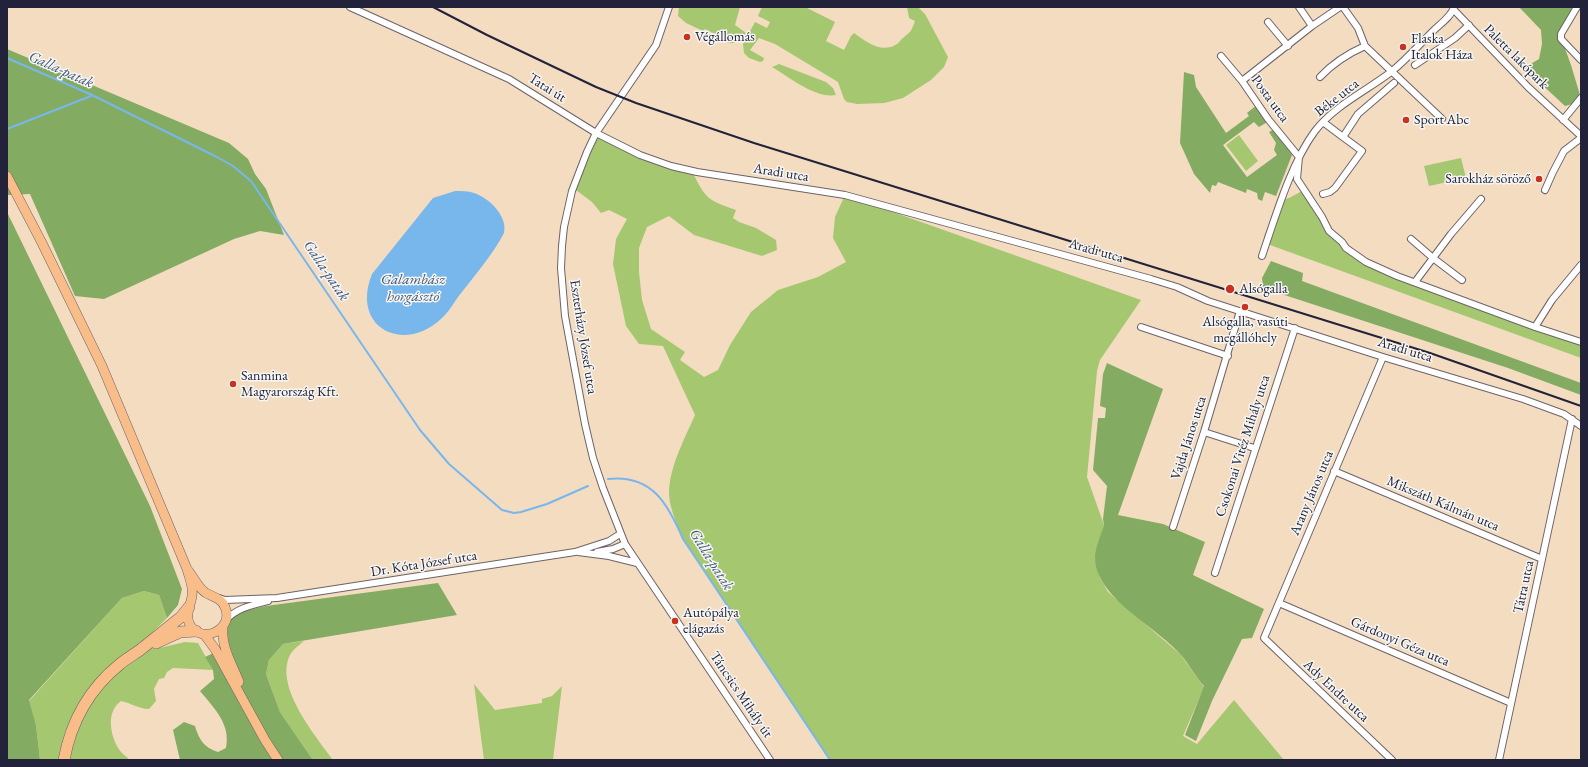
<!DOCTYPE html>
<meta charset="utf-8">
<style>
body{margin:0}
#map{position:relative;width:1588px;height:767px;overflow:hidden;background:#f4dcc1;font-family:"EB Garamond",serif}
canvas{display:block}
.frame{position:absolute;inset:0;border:8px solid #22223b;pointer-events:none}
</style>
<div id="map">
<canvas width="1588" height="767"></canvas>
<div class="frame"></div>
</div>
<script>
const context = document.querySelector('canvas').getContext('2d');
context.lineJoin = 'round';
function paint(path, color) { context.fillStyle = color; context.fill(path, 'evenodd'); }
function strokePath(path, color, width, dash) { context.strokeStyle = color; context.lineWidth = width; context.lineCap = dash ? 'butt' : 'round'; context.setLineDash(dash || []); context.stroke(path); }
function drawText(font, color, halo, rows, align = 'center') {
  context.font = font + ' "EB Garamond",serif'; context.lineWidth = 3; context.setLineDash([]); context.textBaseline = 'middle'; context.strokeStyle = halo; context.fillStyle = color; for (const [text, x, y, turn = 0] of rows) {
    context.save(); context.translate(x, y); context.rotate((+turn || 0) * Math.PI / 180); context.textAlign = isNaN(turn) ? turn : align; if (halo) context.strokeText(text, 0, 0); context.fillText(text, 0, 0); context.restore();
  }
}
const green = new Path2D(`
 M679,7H740L735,25L746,33C740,40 737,44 728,43L725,39L705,29L703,31L686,23L678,16Z
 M762,7H805L835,22L826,41L844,50L851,36L854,33C866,42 882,54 897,44C899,43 900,40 903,38C912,30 910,34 915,21L909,18L907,7H918L925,14L948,57L944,67L931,80L903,98L884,103L857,104L847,102L844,99L838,82L775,44L759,38L750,50L764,58L763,61L760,62L749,58L744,53L743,44L755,22L767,28L770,22L758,16Z
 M779,64L826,82L833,88L836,95C816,99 789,77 772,67Z
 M596,133L640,155L692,171C705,198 707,200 736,210L733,218L739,222L756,228L776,240L777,250L762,256L694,235L669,216L647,227L639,248V272L642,300L651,329L685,352L680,360L704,377L718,370L730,345L751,312L778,290L818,277L846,262L833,238L835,217L845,195L1141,300L1100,360L1097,371L1087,477L1104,525L1095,557L1100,578L1108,592L1180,654L1204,687L1183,736L1197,744L1234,700L1284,760H830L683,539C677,524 668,506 669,489C671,463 685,438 695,415L663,346L639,344L626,326L613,264L616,239L627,219L609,210L601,213L592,202L576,190L587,152Z
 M1239,135L1258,161L1246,171L1226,145Z
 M1461,158L1466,178L1429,186L1424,166Z
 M1304,190L1322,217L1342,242L1381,269L1581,340V358L1270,245L1264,237L1278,201L1289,198Z
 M144,591L159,595L167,618L146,639L155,649L185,642L198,643L213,670L173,668L167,672L164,678L159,679L154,689L156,701L149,709C139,709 131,703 121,701C106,712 110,733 118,748C121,753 126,756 130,760H40L36,725L29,701L122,598Z
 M304,641C298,646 292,650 289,657C276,689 315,735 333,760H313L280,712L266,674L269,660L283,644Z
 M474,684L495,710L542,703V699L552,696L562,686L553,760H484Z`);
const forest = new Path2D(`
 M1519,7H1576L1566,24L1563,43L1571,65L1580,95L1572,104L1565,106L1524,68L1539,59L1542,44L1541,30Z
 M7,49L229,143L248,159L255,174L266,189L284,235L260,231L234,239L104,299L75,296L30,194L7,195Z
 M1184,72L1194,75L1196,87L1226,133L1249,116L1247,113L1258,104L1269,121L1259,127L1254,122L1223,145L1247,177L1277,155L1274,150L1276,143L1269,132L1276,128L1292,155L1276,196L1265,192L1262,201L1258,199L1257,193L1247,189L1246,193L1218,182L1216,186L1212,185L1210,193L1194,174L1180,143Z
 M7,212L150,506L182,589L178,605L167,618L159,595L144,591L122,598L29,700L36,725L40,760H7Z
 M1271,261L1303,273L1302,281L1581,383V395L1508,368L1263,288L1262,278Z
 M1107,363L1163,389L1118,515L1163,524L1205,542L1193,575L1264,609L1252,638L1242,639L1212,701L1196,741L1185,735L1204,686C1195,676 1189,664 1180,654C1156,626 1095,598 1095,557C1095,549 1101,534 1104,525L1103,519L1107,486L1093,470L1098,418H1105L1106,408L1100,406L1103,374Z
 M438,583L457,615L283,644L269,660L266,674L280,712L313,760H180L173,730L184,722L195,726C199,739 203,747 218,752L226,748C231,724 214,708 200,691L214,679L213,670L205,657L224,648L228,621L244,611L266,606Z`);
const water = new Path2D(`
 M455,191C462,191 468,191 474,193C489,198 508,216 504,233C492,256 474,276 458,297C453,304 448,313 441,319C404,354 350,328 372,274L433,198Z`);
const stream = new Path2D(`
 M7,58L92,95L215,156L233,166L251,181L420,430L449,464L502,510L514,513L521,512L547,504L588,486
 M7,129L91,96
 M608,479C652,474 668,504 683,539L830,760`);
const street = new Path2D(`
 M350,7L509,79L596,133L640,155L671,166L697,172L845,195L1151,279L1177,287L1208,301L1383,357L1523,399L1564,414L1581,426
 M669,7L656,45L596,133L587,152L572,191L564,227L562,246L561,268L565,316L585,424L593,458L603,488L625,544L770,760
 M1299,7L1312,26
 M1343,7L1358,28L1365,46L1442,119
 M1577,7L1561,34V39L1581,60
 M1454,10L1528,87L1581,136
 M1268,22L1288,46
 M1221,56L1242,81L1268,119L1299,157
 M1415,65L1455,38L1469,25
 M1320,77C1333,63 1347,54 1365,46
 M1242,81L1312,26L1340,7
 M1563,120L1581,98
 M1323,122L1343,137L1358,114L1394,83
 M1299,157L1297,179L1322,217L1329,231L1342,242L1346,248L1366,262L1397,276L1535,327L1581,342
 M1545,190L1553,172L1564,151L1581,138
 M1323,194L1330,192L1335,188L1362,151L1343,137
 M1411,239L1433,258L1462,280
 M1262,256C1275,218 1291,163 1315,131C1334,106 1366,91 1391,72C1406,60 1419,45 1432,32C1439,25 1452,16 1454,7
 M1415,282L1451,234L1481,199
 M1141,327L1228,356
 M1535,327L1552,300L1581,265
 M1383,357L1264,638L1392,760
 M1204,432L1254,448
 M1334,471L1542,559
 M1173,527L1204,432L1240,311
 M578,552L609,556L637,563
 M597,552L613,549L625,544
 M1215,573L1295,328
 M219,598L225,600L277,598L575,552L609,541L620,534
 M1279,603L1511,703
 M226,620C237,608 252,605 268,601
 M1499,760L1572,419`);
const primary = new Path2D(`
 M7,176L42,243L102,366L187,569C189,577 194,588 192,596C191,605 185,613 189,623C200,646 235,630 225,607C221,598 213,597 206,593C198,588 193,576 187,569
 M223,627C221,647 232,664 239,682
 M204,634L215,649L265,740L278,760`);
const highway = new Path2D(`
 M156,643L180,632L196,631
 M64,760C71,722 89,689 120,664C126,659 133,655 140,650C154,639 167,628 181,617L189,607`);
const rail = new Path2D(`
 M433,7L487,35L596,87L636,103L754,143L1430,353L1581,406`);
const markers = [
 [687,37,4,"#c8321e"],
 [1403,47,4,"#c8321e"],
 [1406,120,4,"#c8321e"],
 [1539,179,4,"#c8321e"],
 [1230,289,5,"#c8321e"],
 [1245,307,4,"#c8321e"],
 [233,384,4,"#c8321e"],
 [675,621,4,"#c8321e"]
];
const poiNames = [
 ["Végállomás",695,37],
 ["Flaska",1411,39],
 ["Italok Háza",1411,55],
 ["Sport Abc",1414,120],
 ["Sarokház söröző",1531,179,"right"],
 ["Alsógalla",1239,289],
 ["Alsógalla, vasúti",1245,322,"center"],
 ["megállóhely",1245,338,"center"],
 ["Sanmina",241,376],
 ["Magyarország Kft.",241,392],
 ["Autópálya",683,613],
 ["elágazás",683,629]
];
const streetNames = [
 ["Paletta lakópark",1516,57,45],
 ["Tatai út",547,88,32],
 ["Béke utca",1337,98,-38],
 ["Posta utca",1270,99,54],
 ["Aradi utca",781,173,9],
 ["Aradi utca",1096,251,16],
 ["Eszterházy József utca",583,337,81],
 ["Aradi utca",1405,350,17],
 ["Vajda János utca",1189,438,-72],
 ["Csokonai Vitéz Mihály utca",1243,446,-72],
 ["Arany János utca",1312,493,-67],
 ["Mikszáth Kálmán utca",1443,504,23],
 ["Dr. Kóta József utca",424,564,-9],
 ["Tátra utca",1524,587,-78],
 ["Gárdonyi Géza utca",1400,642,23],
 ["Ady Endre utca",1336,691,43],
 ["Táncsics Mihály út",741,695,56]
];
const waterNames = [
 ["Galla-patak",61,70,24],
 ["Galla-patak",326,271,56],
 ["Galambász",413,280],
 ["horgásztó",413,297],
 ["Galla-patak",711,560,58]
];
paint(green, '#a4c770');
paint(forest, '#83ac62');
paint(water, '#78b7ec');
strokePath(stream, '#78b7ec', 2);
strokePath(street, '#6c636a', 8);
strokePath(primary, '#6c636a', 10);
strokePath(highway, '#6c636a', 12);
strokePath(street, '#fff', 6);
strokePath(primary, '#f8bd88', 9);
strokePath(highway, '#f8bd88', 11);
strokePath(rail, '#22223b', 2);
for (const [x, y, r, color] of markers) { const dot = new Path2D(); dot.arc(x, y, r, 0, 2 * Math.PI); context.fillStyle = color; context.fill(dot); strokePath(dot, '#f6f6f2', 1.5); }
drawText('14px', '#22223b', '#f6f6f2', poiNames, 'left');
drawText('14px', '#22223b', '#f6f6f2', streetNames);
drawText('italic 15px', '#405679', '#f6f6f2', waterNames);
</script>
